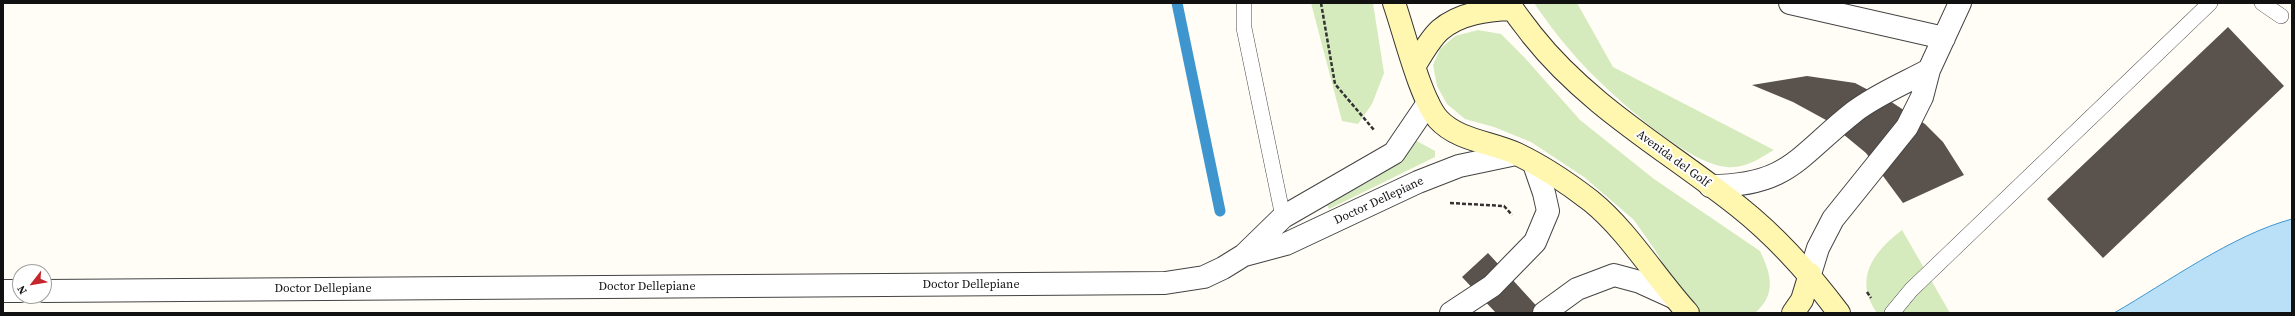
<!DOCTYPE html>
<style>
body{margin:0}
#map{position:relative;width:2295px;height:316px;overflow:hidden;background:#fffdf5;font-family:"Source Serif 4",serif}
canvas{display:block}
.frame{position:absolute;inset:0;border:4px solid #111;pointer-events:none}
.north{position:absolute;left:12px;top:264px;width:40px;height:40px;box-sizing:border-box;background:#fff;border:1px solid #a0a0a0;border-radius:50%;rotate:239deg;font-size:11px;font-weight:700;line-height:16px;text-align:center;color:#111}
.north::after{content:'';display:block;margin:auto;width:14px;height:18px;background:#c4262e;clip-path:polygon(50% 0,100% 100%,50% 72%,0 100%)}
</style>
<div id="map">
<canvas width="2295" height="316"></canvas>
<div class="frame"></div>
<div class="north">N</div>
</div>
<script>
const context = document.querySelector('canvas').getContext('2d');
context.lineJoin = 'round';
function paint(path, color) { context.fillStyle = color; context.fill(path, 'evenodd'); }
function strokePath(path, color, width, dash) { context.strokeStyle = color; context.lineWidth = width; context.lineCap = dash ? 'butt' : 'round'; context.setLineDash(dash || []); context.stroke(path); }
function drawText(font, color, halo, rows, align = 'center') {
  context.font = font + ' "Source Serif 4",serif'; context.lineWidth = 4; context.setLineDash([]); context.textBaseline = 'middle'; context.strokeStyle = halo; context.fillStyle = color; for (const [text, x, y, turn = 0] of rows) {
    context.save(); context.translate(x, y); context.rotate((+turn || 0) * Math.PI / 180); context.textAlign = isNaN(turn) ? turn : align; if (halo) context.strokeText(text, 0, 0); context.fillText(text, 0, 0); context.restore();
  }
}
const green = new Path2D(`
 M1311,3H1373L1384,73L1372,104L1358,124L1342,121Z
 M1534,3H1577L1613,67L1774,150C1760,158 1745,169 1727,167C1687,164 1614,97 1585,67C1567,48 1549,25 1534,3Z
 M1478,30L1501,34L1524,57L1580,120L1654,179L1760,251C1771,274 1777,294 1755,313H1698L1678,289L1655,250L1634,220L1584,177L1531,142L1494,127L1465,119L1447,104L1437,86L1433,65L1440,49L1455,36Z
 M1415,140L1435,151V157L1329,209L1327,205L1374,179L1391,165Z
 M1902,230L1950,313H1877C1853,279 1873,252 1902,230Z`);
const water = new Path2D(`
 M2292,219V313H2114C2168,282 2232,235 2292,219Z`);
const stream = new Path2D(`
 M1177,3L1220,211`);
const building = new Path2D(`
 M2228,27L2284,86L2103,258L2047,199Z
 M1807,76L1855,83L1893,103L1925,124L1943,142L1964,175L1903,203L1866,153L1826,120L1793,102L1752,85Z
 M1488,253L1543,313H1496L1462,277Z`);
const path = new Path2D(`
 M1321,3L1335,84L1374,130
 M1450,203L1504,206L1512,215
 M1867,292L1871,298`);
const lane = new Path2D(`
 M1244,3V28L1283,217
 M2262,3L2281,16
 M1892,313L1911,290L2210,3`);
const street = new Path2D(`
 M1790,3L1944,38
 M1710,186C1789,186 1798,156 1854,112C1876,95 1905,83 1929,70
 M1245,255L1286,244L1418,182L1459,166L1516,154
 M1810,274L1818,248L1833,219L1907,127L1922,97L1929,70L1960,3
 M3,291H20
 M44,291L1165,283L1204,277L1223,268L1244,255L1283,217L1394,153L1428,103
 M1451,313L1492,286L1535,242L1548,211L1544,193L1534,164
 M1544,313L1577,289L1614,275L1640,282L1673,297`);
const secondary = new Path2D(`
 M1394,3C1404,31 1420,98 1438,119C1458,141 1492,142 1517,154C1542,166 1569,184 1591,201C1628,231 1656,278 1688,313
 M1509,3C1515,14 1524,24 1532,35C1589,107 1669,151 1739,207C1778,238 1809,273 1839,313
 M1415,65C1422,54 1430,39 1440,30C1460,13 1487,10 1512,9
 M1793,313L1802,300L1810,274`);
const streetNames = [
 ["Avenida del Golf",1673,159,36],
 ["Doctor Dellepiane",1379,201,-25],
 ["Doctor Dellepiane",971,285],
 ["Doctor Dellepiane",647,287],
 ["Doctor Dellepiane",323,289]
];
paint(green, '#d5ebbd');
paint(water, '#b9e0f7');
strokePath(water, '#3f96cf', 1);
strokePath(stream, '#3f96cf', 11);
paint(building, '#5a524d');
strokePath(lane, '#444', 16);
strokePath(street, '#444', 24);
strokePath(secondary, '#333', 24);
strokePath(path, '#333', 2.5, [4, 2]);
strokePath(lane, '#fff', 15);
strokePath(street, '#fff', 22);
strokePath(secondary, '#fff6b0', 22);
drawText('12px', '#111', '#fff', streetNames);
</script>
